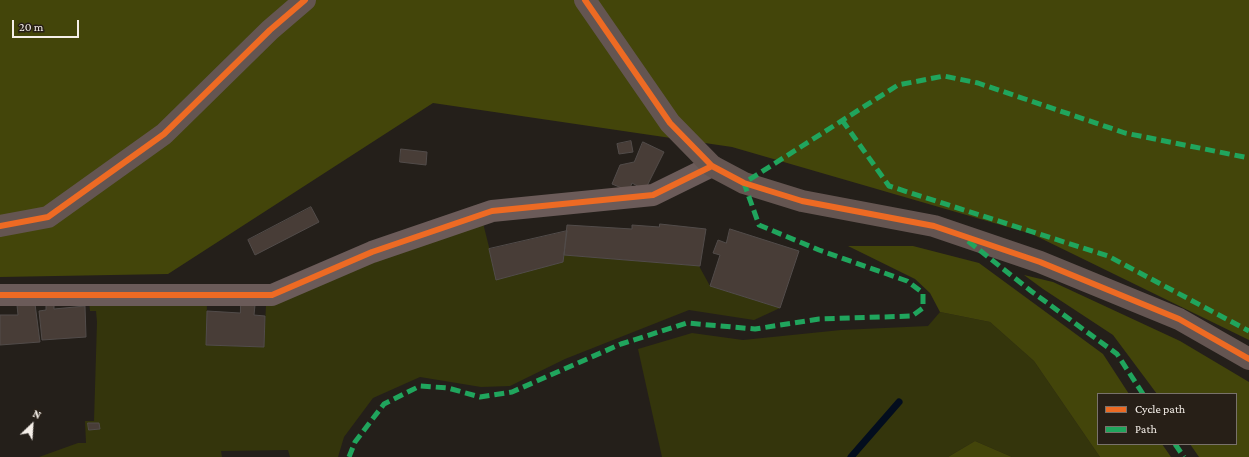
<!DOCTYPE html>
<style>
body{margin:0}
#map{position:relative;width:1249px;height:457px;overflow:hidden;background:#241f1a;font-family:"Crimson Pro",serif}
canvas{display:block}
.legend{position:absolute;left:1097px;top:393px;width:140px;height:52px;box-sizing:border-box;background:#271f17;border:1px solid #79726b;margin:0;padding:5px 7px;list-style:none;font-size:12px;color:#f5efe9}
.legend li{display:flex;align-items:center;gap:8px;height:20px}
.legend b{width:20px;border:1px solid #79726b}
.north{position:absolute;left:12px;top:405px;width:40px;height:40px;-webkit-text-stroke:3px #271f17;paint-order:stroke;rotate:25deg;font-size:11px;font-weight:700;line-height:16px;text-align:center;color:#f5efe9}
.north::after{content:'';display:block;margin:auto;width:14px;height:18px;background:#f5efe9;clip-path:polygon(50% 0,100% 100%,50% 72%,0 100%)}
.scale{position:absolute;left:12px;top:20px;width:67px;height:18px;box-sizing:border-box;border:2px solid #f5efe9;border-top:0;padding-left:5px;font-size:12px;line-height:14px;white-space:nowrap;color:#f5efe9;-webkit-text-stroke:3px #271f17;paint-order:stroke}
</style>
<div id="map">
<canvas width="1249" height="457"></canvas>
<ul class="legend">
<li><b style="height:5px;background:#ed6a23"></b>Cycle path</li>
<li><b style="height:5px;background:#20a55d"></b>Path</li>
</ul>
<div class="north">N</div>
<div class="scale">20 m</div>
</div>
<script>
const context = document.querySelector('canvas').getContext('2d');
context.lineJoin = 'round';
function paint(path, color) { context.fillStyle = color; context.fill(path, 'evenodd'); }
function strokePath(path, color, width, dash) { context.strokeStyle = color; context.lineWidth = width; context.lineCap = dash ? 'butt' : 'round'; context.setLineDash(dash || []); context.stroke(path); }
const green = new Path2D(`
 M483,223L497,279L563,262L564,255L699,266L710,286L780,308L754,320L689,310L565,359L510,386L481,387L420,377L373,398L344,437L338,457H290L288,450L221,451L222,457H39L78,443H86L85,421H94L97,322L96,311H90L89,301L207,303L206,345L264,347L266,305L377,259Z
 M940,312L990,322L1034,361L1100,457H1012L975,441L948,457H662L638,349L692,333L743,340L841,330L928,326Z`);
const forest = new Path2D(`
 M0,0H1249V340L1032,234L732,147L433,103L168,274L0,277Z
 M848,246H913L979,263L1103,354L1129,394H1098V444H1162L1171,457H1100L1034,361L990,322L940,312L930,293L915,279Z
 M1024,275L1053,282L1180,341L1249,382V457H1199L1190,444H1236V394H1157L1113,335L1043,289Z
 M975,441L1012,457H948Z`);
const stream = new Path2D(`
 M851,457L899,402`);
const building = new Path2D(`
 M631,141L633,152L619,154L617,144Z
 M643,142L664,152L645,190L632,183L629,191L612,184L620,165L634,162Z
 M401,149L427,152L426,165L400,162Z
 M311,207L319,222L255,255L248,240Z
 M660,224L706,229L700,266L564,255L567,225L632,229V225L659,227Z
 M730,229L799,251L780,308L710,286L720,255L713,253L718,240L726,243Z
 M567,231L563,262L496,280L489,249Z
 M54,302V309L85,306L86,337L42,340L39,311L46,310V303Z
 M35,304L40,342L0,345V315H18L17,305Z
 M241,304L255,305L254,315L265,316L264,347L206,345L207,311L240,313Z
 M88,423H99L100,429L89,430Z`);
const street = new Path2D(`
 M0,295H272L372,252L492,211L653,195L712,166`);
const secondary = new Path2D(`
 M585,0L670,123L712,166L744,183L802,201L934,226L1040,262L1179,319L1249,359
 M0,226L48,217L164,134L270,30L305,0`);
const quiet = new Path2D(`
 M842,120L889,186L1108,256L1249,331
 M968,241L1031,291L1117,354L1143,394
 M1175,444L1184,457
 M349,457L355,442L384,404L420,386L448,388L480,397L512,392L621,344L687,323L755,329L819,319L912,316L923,308V293L907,281L819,250L759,225L744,183L898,85L944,76L978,83L1125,133L1249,158`);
const cycleway = new Path2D(`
 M585,0L670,123L712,166L744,183L802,201L934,226L1040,262L1179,319L1249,359
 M0,226L48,217L164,134L270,30L305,0
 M0,295H272L372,252L492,211L653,195L712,166`);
paint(green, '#34350c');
paint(forest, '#43450a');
strokePath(stream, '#030d1e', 7);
paint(building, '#483d37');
strokePath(building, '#524c4a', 1);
strokePath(street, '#6b5b59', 22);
strokePath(secondary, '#645551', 22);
strokePath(quiet, '#20a55d', 5, [10, 5]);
strokePath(cycleway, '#ed6a23', 6);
</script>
